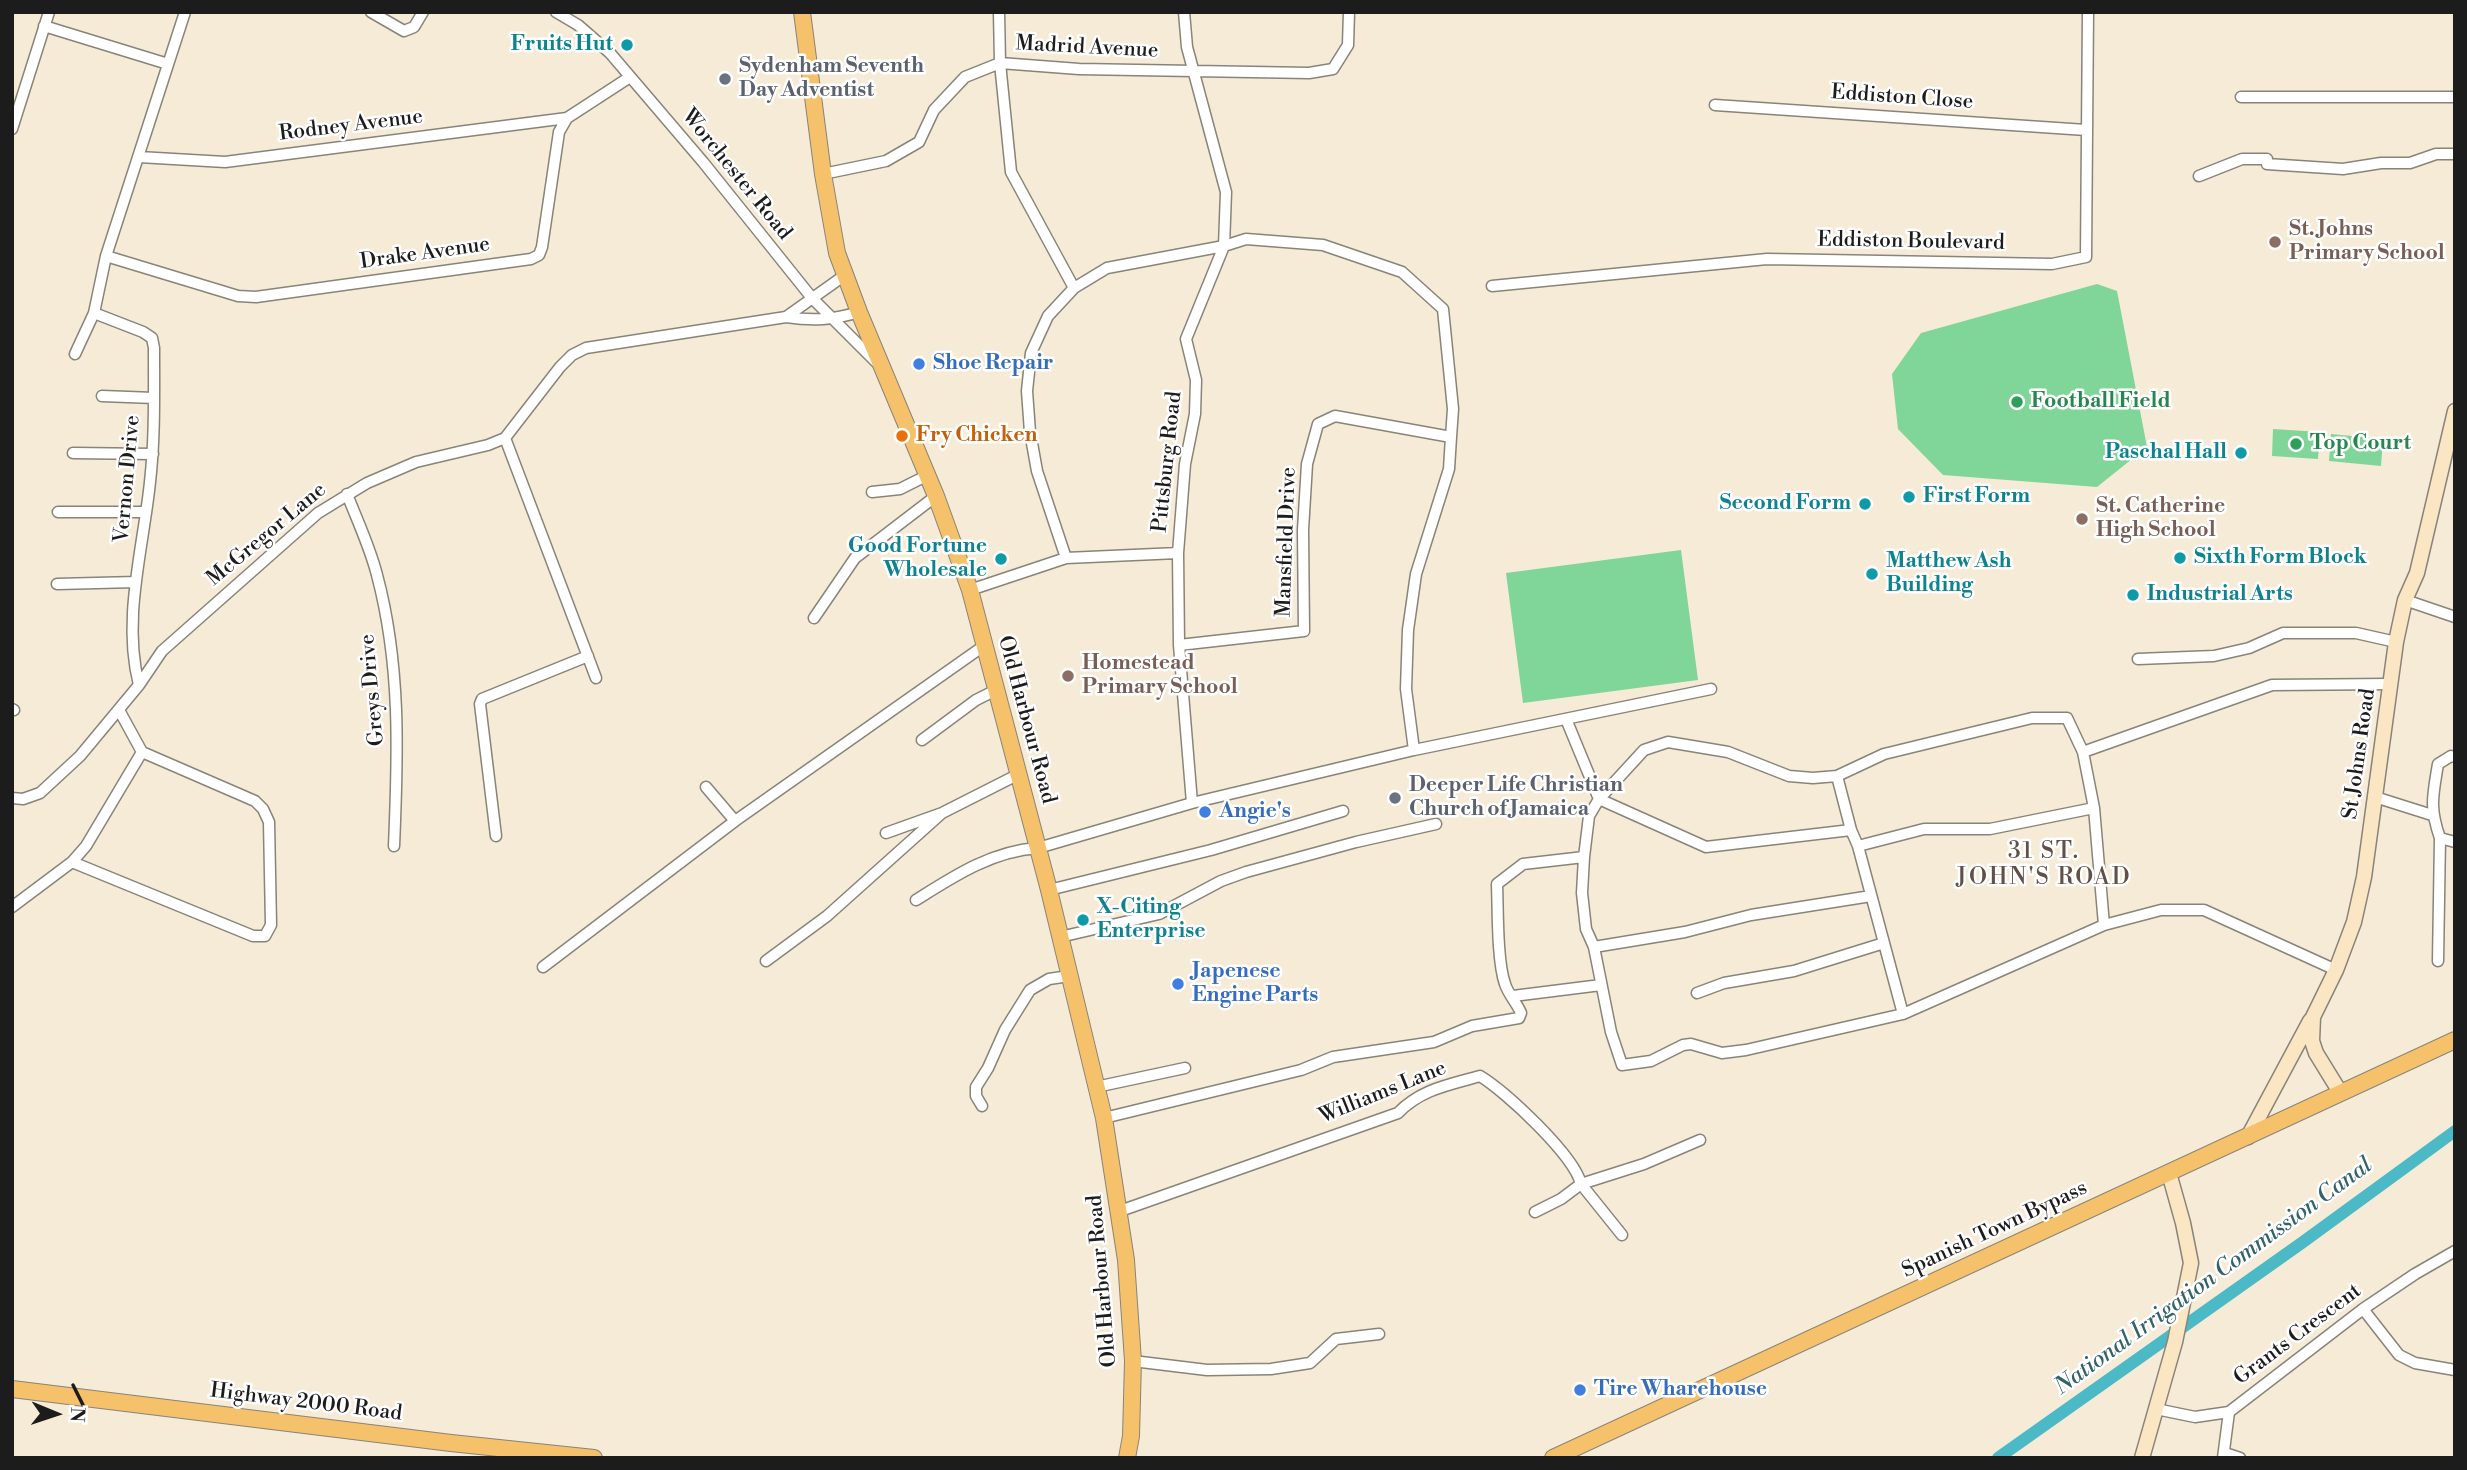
<!DOCTYPE html>
<style>
body{margin:0}
#map{position:relative;width:2467px;height:1470px;overflow:hidden;background:#f5ebd7;font-family:"Libre Bodoni",serif}
canvas{display:block}
.frame{position:absolute;inset:0;border:14px solid #1c1c1c;pointer-events:none}
.north{position:absolute;left:21px;top:1379px;width:70px;height:70px;-webkit-text-stroke:5px #fff;paint-order:stroke;rotate:92deg;font-size:19px;font-weight:700;line-height:28px;text-align:center;color:#1c1c1c}
.north::after{content:'';display:block;margin:auto;width:24px;height:32px;background:#1c1c1c;clip-path:polygon(50% 0,100% 100%,50% 72%,0 100%)}
</style>
<div id="map">
<canvas width="2467" height="1470"></canvas>
<div class="frame"></div>
<div class="north">N</div>
</div>
<script>
const context = document.querySelector('canvas').getContext('2d');
context.lineJoin = 'round';
function paint(path, color) { context.fillStyle = color; context.fill(path, 'evenodd'); }
function strokePath(path, color, width, dash) { context.strokeStyle = color; context.lineWidth = width; context.lineCap = dash ? 'butt' : 'round'; context.setLineDash(dash || []); context.stroke(path); }
function drawText(font, color, halo, rows, align = 'center') {
  context.font = font + ' "Libre Bodoni",serif'; context.lineWidth = 5; context.setLineDash([]); context.textBaseline = 'middle'; context.strokeStyle = halo; context.fillStyle = color; for (const [text, x, y, turn = 0] of rows) {
    context.save(); context.translate(x, y); context.rotate((+turn || 0) * Math.PI / 180); context.textAlign = isNaN(turn) ? turn : align; if (halo) context.strokeText(text, 0, 0); context.fillText(text, 0, 0); context.restore();
  }
}
const green = new Path2D(`
 M2097,284L2117,291L2147,447L2097,487L1943,475L1898,429L1892,374L1921,333Z
 M2273,429L2320,432L2318,459L2272,456Z
 M2331,434L2383,439L2381,466L2329,461Z
 M1681,550L1698,680L1523,703L1506,573Z`);
const canal = new Path2D(`
 M1998,1458L2303,1242L2455,1131`);
const street = new Path2D(`
 M371,12L404,31L414,27L423,12
 M556,12L578,25L610,53L703,162L812,298L876,362
 M999,12L1000,63L1011,172L1074,288
 M1184,12L1187,47L1226,192L1224,246L1186,339L1196,380L1195,414L1185,464L1178,553L1179,645L1192,803
 M44,26L168,64
 M2241,97H2455
 M1715,105L2086,130
 M12,129L49,12
 M139,157L225,162L567,118
 M823,174L886,161L919,142L934,110L965,77L1000,63L1079,69L1309,73L1333,69L1348,45L1349,12
 M2199,176L2242,159H2267V164L2343,169L2381,163H2410L2436,154H2455
 M106,256L238,296L256,297L531,259L539,255L542,247L559,132L567,118L630,77
 M1492,286L1767,259L2052,264L2086,257L2088,12
 M94,313L143,332L152,338L154,348C154,393 155,438 150,482C143,550 122,619 139,685
 M786,317L845,275
 M75,354L94,313L106,256L185,12
 M102,396L154,398
 M505,438L596,678
 M73,453L153,454
 M872,492L900,489L928,475
 M347,494C357,520 370,547 377,575C401,665 398,754 394,846
 M58,512H146
 M1066,558L1037,471L1030,432L1027,391L1031,353L1048,316L1074,288L1107,268L1224,246L1246,239L1323,245L1402,272L1443,309L1453,409L1451,437L1449,469L1416,574L1408,630L1406,689L1414,750
 M57,584L136,582
 M970,590L1066,558L1178,553
 M2405,600L2455,617
 M814,618L855,558L936,496
 M1179,645L1304,631L1303,530L1307,464L1318,424L1335,416L1451,437
 M2138,659L2214,656L2249,648L2283,633H2356L2396,642
 M12,709L14,710
 M1566,719L1599,799L1706,847L1851,830L1858,846L1903,1014
 M922,740L976,700L996,690
 M2083,752L2272,685L2390,684
 M2455,757L2451,756L2438,764C2433,795 2429,807 2440,838L2455,842
 M1837,776L1851,830
 M706,787L735,821
 M2375,797L2432,815
 M12,798L23,799L40,793L80,756L139,685L162,651L318,513L367,483L416,462L488,445L505,438L560,367L572,355L586,348L786,317C813,321 833,320 859,312
 M886,833L942,813L1019,774
 M496,836L480,704L482,699L588,656
 M1858,846L1924,829H1990L2094,808
 M1584,857L1582,893L1586,929L1594,947L1611,1032L1622,1065L1651,1061L1683,1045L1691,1044L1722,1053L1746,1050L1903,1014L2104,925L2161,910H2204L2336,970
 M72,862L253,936H265L271,925L269,822L263,809L255,801L142,752
 M1049,890L1211,850L1343,811
 M916,900C954,876 992,851 1038,848L1192,803L1414,750L1711,689
 M12,907L72,862L86,846L142,752L119,710
 M1060,937L1159,914L1221,881L1246,872L1356,842L1436,824
 M1594,947L1685,932L1751,915L1871,896
 M766,961L827,916L942,813
 M2438,961L2440,838
 M543,967L735,821L985,645
 M1697,993L1724,983L1794,971L1884,943
 M1513,996L1601,985
 M1096,1087L1185,1068
 M982,1106L976,1096V1087L988,1068L1005,1030L1030,990L1049,979L1069,976
 M1104,1118L1301,1070L1333,1057L1434,1042L1472,1026L1519,1018L1521,1013C1517,1003 1508,994 1505,984C1497,961 1498,910 1497,884L1523,864L1584,857L1589,816L1599,799L1644,750L1668,742L1728,752L1789,776L1813,778L1837,776L1884,754L2032,718H2067L2083,752L2094,808L2104,925
 M1120,1211L1398,1113C1421,1089 1449,1085 1480,1076C1506,1092 1574,1155 1581,1184L1644,1164L1700,1140
 M1535,1212L1561,1199L1581,1184L1622,1235
 M2363,1309L2399,1355L2415,1363L2455,1370
 M1133,1361L1207,1370L1271,1369L1310,1363L1336,1339L1379,1334
 M2156,1409L2195,1417L2229,1412L2363,1309L2415,1274L2455,1251
 M2225,1453L2240,1458
 M2223,1458L2229,1412`);
const secondary = new Path2D(`
 M2340,1092L2316,1053L2312,1041L2313,1017L2336,970L2354,922L2364,877L2396,642L2405,600L2417,573L2455,411
 M2248,1137L2310,1021
 M2142,1458L2175,1342L2191,1263L2183,1223L2169,1173`);
const primary = new Path2D(`
 M802,12L823,174L837,253L859,312L936,496L970,590L1049,890L1104,1118L1126,1260L1133,1361L1131,1436L1127,1458
 M12,1389L451,1443L594,1458
 M1553,1458L2455,1040`);
const rail = new Path2D(`
 M73,1385L85,1409`);
const markers = [
 [627,45,7,"#0f9aa8"],
 [725,79,7,"#6b7280"],
 [2275,242,7,"#8d6e63"],
 [919,364,7,"#3f7fe0"],
 [2017,402,7,"#2e9e5b"],
 [902,436,7,"#e8710a"],
 [2296,444,7,"#2e9e5b"],
 [2241,453,7,"#0f9aa8"],
 [1909,497,7,"#0f9aa8"],
 [1865,504,7,"#0f9aa8"],
 [2082,519,7,"#8d6e63"],
 [2180,558,7,"#0f9aa8"],
 [1001,559,7,"#0f9aa8"],
 [1872,574,7,"#0f9aa8"],
 [2133,595,7,"#0f9aa8"],
 [1068,676,7,"#8d6e63"],
 [1395,798,7,"#6b7280"],
 [1205,812,7,"#3f7fe0"],
 [1083,920,7,"#0f9aa8"],
 [1178,984,7,"#3f7fe0"],
 [1580,1390,7,"#3f7fe0"]
];
const cultureNames = [
 ["Fruits Hut",613,45,"right"],
 ["Paschal Hall",2227,453,"right"],
 ["First Form",1923,497],
 ["Second Form",1851,504,"right"],
 ["Good Fortune",987,547,"right"],
 ["Wholesale",987,571,"right"],
 ["Sixth Form Block",2194,558],
 ["Matthew Ash",1886,562],
 ["Building",1886,586],
 ["Industrial Arts",2147,595],
 ["X-Citing",1097,908],
 ["Enterprise",1097,932]
];
const streetNames = [
 ["Madrid Avenue",1087,48,3],
 ["Eddiston Close",1902,98,4],
 ["Rodney Avenue",351,126,-7],
 ["Worchester Road",736,175,51],
 ["Eddiston Boulevard",1911,242,1],
 ["Drake Avenue",425,254,-8],
 ["Pittsburg Road",1168,462,-84],
 ["Vernon Drive",128,479,-85],
 ["McGregor Lane",267,535,-40],
 ["Mansfield Drive",1287,542,-88],
 ["Greys Drive",373,690,-95],
 ["Old Harbour Road",1026,720,75],
 ["St Johns Road",2360,754,-82],
 ["Williams Lane",1383,1093,-22],
 ["Spanish Town Bypass",1995,1230,-25],
 ["Old Harbour Road",1103,1281,-95],
 ["Grants Crescent",2298,1335,-37],
 ["Highway 2000 Road",306,1403,7]
];
const worshipNames = [
 ["Sydenham Seventh",739,67],
 ["Day Adventist",739,91],
 ["Deeper Life Christian",1409,786],
 ["Church of Jamaica",1409,810]
];
const educationNames = [
 ["St. Johns",2289,230],
 ["Primary School",2289,254],
 ["St. Catherine",2096,507],
 ["High School",2096,531],
 ["Homestead",1082,664],
 ["Primary School",1082,688]
];
const shopNames = [
 ["Shoe Repair",933,364],
 ["Angie's",1219,812],
 ["Japenese",1192,972],
 ["Engine Parts",1192,996],
 ["Tire Wharehouse",1594,1390]
];
const leisureNames = [
 ["Football Field",2031,402],
 ["Top Court",2310,444]
];
const foodNames = [
 ["Fry Chicken",916,436]
];
const neighbourhoodNames = [
 ["31 ST.",2044,852],
 ["JOHN'S ROAD",2044,878]
];
const waterNames = [
 ["National Irrigation Commission Canal",2214,1277,-36]
];
paint(green, '#80d598');
strokePath(canal, '#4cb9c7', 12);
strokePath(street, '#88847a', 13);
strokePath(secondary, '#88847a', 17);
strokePath(primary, '#88847a', 18);
strokePath(street, '#fff', 10);
strokePath(secondary, '#fbe6c4', 14);
strokePath(primary, '#f5c16b', 16);
strokePath(rail, '#1c1c1c', 3.5);
for (const [x, y, r, color] of markers) { const dot = new Path2D(); dot.arc(x, y, r, 0, 2 * Math.PI); context.fillStyle = color; context.fill(dot); strokePath(dot, '#fff', 2.5); }
drawText('bold 21px', '#0d838f', '#fff', cultureNames, 'left');
drawText('21px', '#1c1c1c', '#fff', streetNames);
drawText('bold 21px', '#5b616d', '#fff', worshipNames, 'left');
drawText('bold 21px', '#785e54', '#fff', educationNames, 'left');
drawText('bold 21px', '#366cbe', '#fff', shopNames, 'left');
drawText('bold 21px', '#27864d', '#fff', leisureNames, 'left');
drawText('bold 21px', '#c56008', '#fff', foodNames, 'left');
context.letterSpacing = '2px';
drawText('23px', '#614f48', '#fff', neighbourhoodNames);
context.letterSpacing = '0px';
drawText('italic 23px', '#326369', '#fff', waterNames);
</script>
